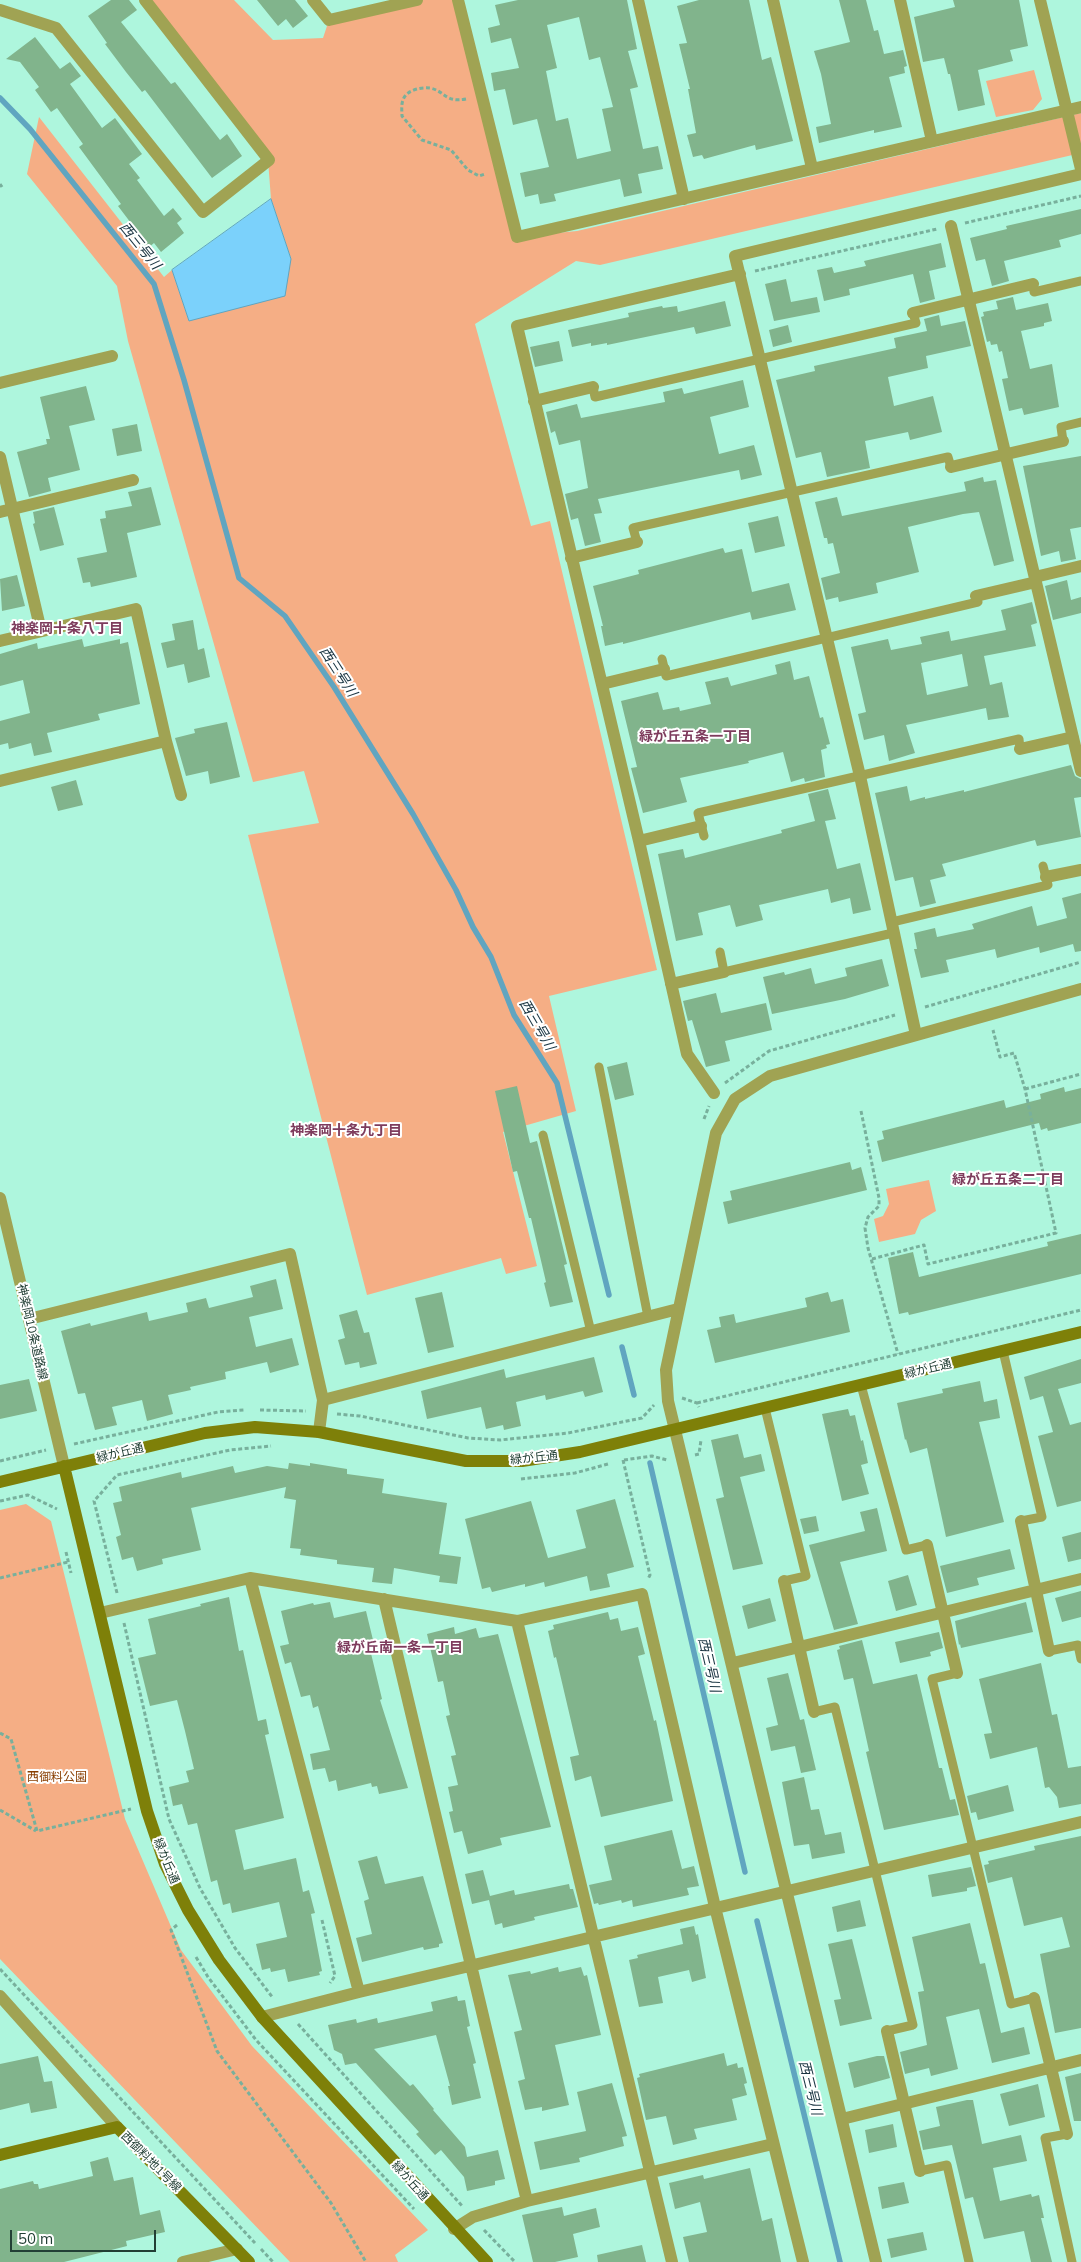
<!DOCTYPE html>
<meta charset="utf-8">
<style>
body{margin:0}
#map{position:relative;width:1081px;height:2262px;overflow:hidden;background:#aef6dd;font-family:Mulish,sans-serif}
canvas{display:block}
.scale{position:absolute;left:10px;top:2230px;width:146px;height:22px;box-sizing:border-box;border:2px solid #223f35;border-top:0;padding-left:6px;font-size:15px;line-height:18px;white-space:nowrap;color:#223f35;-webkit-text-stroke:4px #fff;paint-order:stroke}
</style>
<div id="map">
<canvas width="1081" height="2262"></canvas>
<div class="scale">50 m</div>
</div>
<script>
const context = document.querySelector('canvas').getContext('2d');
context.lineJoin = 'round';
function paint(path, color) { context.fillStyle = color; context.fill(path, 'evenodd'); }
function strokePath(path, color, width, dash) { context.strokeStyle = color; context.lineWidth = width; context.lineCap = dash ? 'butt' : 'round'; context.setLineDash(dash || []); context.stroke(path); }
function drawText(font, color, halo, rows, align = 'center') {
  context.font = font + ' Mulish,"Noto Sans JP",sans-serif'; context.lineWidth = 4; context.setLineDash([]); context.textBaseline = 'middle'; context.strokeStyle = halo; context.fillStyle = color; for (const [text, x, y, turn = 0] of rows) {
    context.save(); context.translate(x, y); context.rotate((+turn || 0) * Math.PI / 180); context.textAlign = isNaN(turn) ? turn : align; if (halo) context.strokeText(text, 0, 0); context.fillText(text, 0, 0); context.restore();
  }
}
const green = new Path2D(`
 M145,0H234L273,40L323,38L329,20L417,0H458L517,237L577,231L1081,113V153L600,265L576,261L475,324L531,526L550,521L657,970L549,996L576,1111L503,1132L537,1266L506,1274L501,1258L367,1295L248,835L319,823L304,771L253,782L128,341L117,286L27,174L39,117L164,277L172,270L189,321L291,259L271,199L268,160Z
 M1034,70L1042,99L1033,110L996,117L986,81Z
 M929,1180L936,1211L921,1220L915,1234L879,1242L874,1219L883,1216L889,1204L886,1189Z
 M26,1504L51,1521L125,1819L181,1950L252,2046L428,2230L395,2255L398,2262H290L0,1959V1510Z`);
const water = new Path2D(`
 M271,199L291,259L285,296L189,321L172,270Z`);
const stream = new Path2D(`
 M0,98L30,129L154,284L184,380L239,578L285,616L334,687L413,814L456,890L473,927L491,957L514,1015L557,1083L609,1295
 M622,1347L634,1395
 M650,1463L745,1872
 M757,1921L840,2262`);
const building = new Path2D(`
 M111,0H129L137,10L121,22L171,84L175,82L220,140L227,134L242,156L212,178L145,90L142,92L126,72L105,44L107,43L88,16Z
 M257,0H295L308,16L293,28L286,19L278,26Z
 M518,0H627L637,49L628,51L638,87L630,89L643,149L658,146L663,169L638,174L642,193L624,197L620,179L554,194L556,201L540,204L538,194L525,197L520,173L549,167L537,119L513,125L505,89L494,91L491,73L519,68L511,38L491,43L488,28L500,25L495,5ZM579,17L589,60L600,57L613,107L602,109L611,151L577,159L568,118L556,121L546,71L557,68L547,25Z
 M699,0H749L762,60L771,57L793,141L756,150L755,145L704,159L702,155L693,157L687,135L696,133L688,89H690L679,44L687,43L677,6Z
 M839,0H866L874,31L878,30L884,54L903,50L907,66L904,67L905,73L889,77L902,127L874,133V130L819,143L816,127L831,124L821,74L814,51L850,42Z
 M953,0H1019L1028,46L1010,50L1013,61L978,70L985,105L958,111L950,74H948L944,58L923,62L914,17L955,7Z
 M35,37L60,69L70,62L81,76L70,84L102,128L115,118L142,154L129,164L140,178L137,180L164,216L173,208L182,219L177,223L184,233L161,252L154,243L148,248L138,237L140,235L118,206L121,204L79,147L83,144L57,108L51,112L35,90L39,87L20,62L6,59Z
 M1081,209V234L1059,240L1061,247L1004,261L1009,281L992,286L985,259L976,261L970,238L1007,229L1006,226Z
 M941,243L946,267L929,271L935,299L920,303L913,274L849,289L850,295L824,301L817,270L832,267L834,273L866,266L864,261Z
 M786,279L791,302L817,297L820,312L774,321L765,284Z
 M1013,297L1016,310L1048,303L1052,321L1044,323V326L1021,331L1030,369L1052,364L1059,407L1024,415L1022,408L1009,411L1002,379L1008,378L1002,351L999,352L997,344L991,345L990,341L987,342L981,317L984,316L983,312L998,309L996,301Z
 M725,301L731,326L696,334L694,327L607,345V343L591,346V343L572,347L568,330L629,317L628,313L662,306L663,308L677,306L678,312Z
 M939,315L941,326L965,321L971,346L926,356L928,368L888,377L894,406L933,396L942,432L910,440L908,432L865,441L870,468L827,477L821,452L796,458L776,380L815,371L814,366L896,348L894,338L927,331L924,319Z
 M788,325L792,342L773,347L769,330Z
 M559,341L563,361L535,367L530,347Z
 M743,380L749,407L710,417L719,454L754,445L762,475L741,480L739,470L598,499L602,513L594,514L601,542L585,546L578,518L571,520L565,494L588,488L580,440L559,445L555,431L551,433L546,412L577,404L581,418L665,402L663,392L682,388L684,394Z
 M86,386L95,420L69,426L80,470L48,478L51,491L29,497L17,452L47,444L46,439H50L40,397Z
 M137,424L142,451L117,456L112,429Z
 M1081,456V527L1070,529L1076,559L1061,562L1059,551L1041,556L1023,466Z
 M983,477L984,482L996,480L1014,561L994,566L979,512L963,514L908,527L919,572L876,583L878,593L839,602L838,597L826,600L821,578L840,573L833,543L828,544L827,538H824L815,502L837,497L842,516L966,491L964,482Z
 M151,487L161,525L127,533L137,577L91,587L90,582L83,583L77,558L107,552L100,519L106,518L105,511L132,506L128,492Z
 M54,507L64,545L40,551L33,524L35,523L33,512Z
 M778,516L785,546L755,553L748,523Z
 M723,548L725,553L742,549L752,592L789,583L796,610L752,620L750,612L623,644V642L605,646L601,626H603L593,586L639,574L638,570Z
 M17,575L25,606L2,611L0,579Z
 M1067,580L1071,600L1081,597V613L1053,620L1045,586Z
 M1032,602L1037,623L1031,625L1036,646L984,656L990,685L1002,682L1009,717L988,720L986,708L906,725L915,753L889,761L884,735L864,740L858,714L866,712L851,647L888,639L891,650L922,644L920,637L949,631L951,641L1006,630L1001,610ZM962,654L968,686L927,695L921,663Z
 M193,620L198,650L204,648L210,677L188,683L184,664L167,668L161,643L175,640L172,624Z
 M82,639L84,647L120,639V644L128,642L140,704L98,714L100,720L47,733L52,752L34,756L31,743L9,749L8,743L0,745V721L30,713L23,680L0,686V654L37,643L38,649Z
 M790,661L794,680L809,676L820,718L823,717L830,744L826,745L827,748L821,750L825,777L805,782L804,778L791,782L783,752L748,761L749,763L680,778L687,802L643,813L631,768L637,767L621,701L658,692L663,710L679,707L680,711L711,704L705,682L728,677L731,686L777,674L775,665Z
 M227,722L240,777L210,784L208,771L186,776L175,738L195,733L194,729Z
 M1071,765L1075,776L1081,779V797L1074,798L1081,837L1037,846L1035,840L942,864L946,876L930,880L936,903L920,907L913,877L895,881L875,793L907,786L910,801L925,797V799L964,790V792Z
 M76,780L83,805L58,811L51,787Z
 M828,789L836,819L825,821L837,869L860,863L871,910L853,914L850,898L831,903L828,889L759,905L763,920L736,927L730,905L698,913L703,935L676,941L658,854L683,849L685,858L782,833L781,830L815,821L808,794Z
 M1081,893V951L1075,952L1073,944L1040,953L1039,947L997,958L995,949L946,960L949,972L921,978L914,949H917L914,933L935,928L937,937L974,929L972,924L1032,906L1037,926L1067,918L1062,898Z
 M882,959L889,986L845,999L772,1014L763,977L784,972L785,975L811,968L815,984L847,976L845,968Z
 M716,993L721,1013L766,1003L772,1030L725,1041L730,1061L706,1067L692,1020L688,1021L683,1001Z
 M627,1062L634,1095L615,1100L607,1067Z
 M517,1086L530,1143L537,1141L567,1264L564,1265L573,1302L550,1307L544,1283L546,1282L531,1218H529L517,1171L513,1172L495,1091Z
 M1064,1087L1065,1092L1081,1088V1123L1048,1131L1047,1128L1041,1130L1039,1123L882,1162L877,1141L884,1139L882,1131L1004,1100L1006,1108L1041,1099L1040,1094Z
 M850,1162L852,1170L861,1167L867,1190L728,1224L723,1202L732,1200L730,1191Z
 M1081,1234V1274L909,1315L908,1312L899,1314L888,1258L913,1252L919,1277L1048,1246L1047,1242Z
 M276,1279L283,1309L249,1317L256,1347L292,1338L299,1365L270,1373L267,1362L225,1372L226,1379L190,1387L191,1390L168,1395L173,1414L147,1421L142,1400L112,1407L117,1425L95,1430L85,1393L78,1394L61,1331L90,1323L91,1326L147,1312L149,1321L188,1312L186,1303L206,1298L209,1308L253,1297L250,1286Z
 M442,1292L454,1347L428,1353L415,1298Z
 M828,1292L831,1302L843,1299L850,1332L715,1363L707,1330L721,1327L719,1317L734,1314L736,1323L807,1307L805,1298Z
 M357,1310L364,1333L369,1332L377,1364L360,1368L359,1362L345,1365L338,1340L345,1338L339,1315Z
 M594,1357L603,1392L585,1397L583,1391L546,1400L545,1395L516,1402L521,1426L504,1430L503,1425L486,1429L481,1407L427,1419L421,1391L504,1369L506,1378Z
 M1081,1359V1383L1058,1389L1070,1425L1081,1422V1501L1057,1507L1038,1436L1053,1432L1043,1396L1030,1400L1024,1377Z
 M29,1379L37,1411L0,1419V1385Z
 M980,1381L984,1402L997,1399L1000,1418L979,1422L1004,1522L946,1537L927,1448L910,1453L906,1439L905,1440L897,1403L943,1393L942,1389Z
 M848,1409L850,1416L855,1415L861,1441L863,1440L868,1463L861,1465L869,1494L842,1501L822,1414Z
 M738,1434L744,1458L761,1454L765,1471L740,1477L763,1564L733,1570L716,1499L724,1497L711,1440Z
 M289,1463L310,1466V1463L347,1469V1474L384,1479L382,1493L447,1503L439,1554L461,1557L457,1584L439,1582L440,1576L394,1568L392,1584L372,1582L374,1568L337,1564V1560L300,1555L301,1549L290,1548L296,1500L284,1498L286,1487L191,1508L201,1550L162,1559L163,1564L137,1571L133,1557L122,1560L116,1537L121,1535L113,1503L122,1501L119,1487L181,1472L182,1478L233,1466L235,1473L267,1466L288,1469Z
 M615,1499L634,1567L607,1574L610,1587L590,1591L587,1576L545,1587L544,1582L525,1587V1584L492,1592L490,1587L482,1589L465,1519L531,1501L548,1558L586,1548L576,1510Z
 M877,1508L887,1551L840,1562L858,1624L834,1630L809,1545L865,1531L860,1512Z
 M816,1516L819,1531L804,1534L800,1519Z
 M1081,1532V1559L1068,1562L1062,1537Z
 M1010,1549L1015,1569L977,1578L979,1585L947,1593L940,1566Z
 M908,1575L917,1605L896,1611L888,1581Z
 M1081,1591V1617L1062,1622L1055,1598Z
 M229,1597L239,1651L243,1650L258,1721L266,1719L269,1734L265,1735L284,1818L235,1830L244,1870L296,1858L303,1892L309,1890L315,1913L311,1914L322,1971L319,1972L320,1975L288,1982L285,1969L271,1972L270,1968L262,1970L256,1944L287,1937L279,1902L232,1913L230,1903L223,1905L217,1880L211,1882L197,1823L188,1825L182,1804L173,1806L169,1787L189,1782L186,1771L194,1769L185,1731L177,1700L150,1706L138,1658L156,1654L148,1619L201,1606L200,1604Z
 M770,1598L776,1621L748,1629L742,1606Z
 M330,1602L334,1618L366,1611L373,1640L368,1641L382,1699L380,1700L408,1788L379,1794L377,1786L372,1787L371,1783L338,1791L336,1780L329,1782L325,1768L313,1770L310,1754L330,1750L318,1706L313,1708L310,1695L301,1697L291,1662L285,1664L280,1646L289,1644L281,1611L313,1603L314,1605Z
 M1026,1602L1033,1632L961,1648L960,1644L959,1645L955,1621Z
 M608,1612L610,1620L618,1618L621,1631L638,1627L645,1654L638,1656L654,1721L656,1720L673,1801L601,1817L591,1776L575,1781L570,1757L579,1755L556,1657L554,1658L548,1631L554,1629L553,1625Z
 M454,1627L455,1634L476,1628L479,1638L498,1634L551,1827L500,1838L502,1845L468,1854L462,1831L454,1833L449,1812L453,1811L448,1787L458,1785L451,1756L456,1755L446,1716L450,1715L443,1681L438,1682L427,1634Z
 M939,1632L943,1648L930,1652L931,1656L900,1663L895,1642Z
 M862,1640L873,1684L917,1674L939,1768H942L950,1800L955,1799L959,1815L884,1830L866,1752L869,1751L853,1678L844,1680L837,1650L840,1649L839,1646Z
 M1041,1663L1052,1715L1057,1714L1068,1768L1081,1766V1804L1059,1808L1057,1797L1049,1787L1045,1788L1037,1747L990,1759L984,1734L992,1733L979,1679Z
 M788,1673L800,1720L804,1719L816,1770L801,1773L795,1746L771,1751L766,1728L778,1725L767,1678Z
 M804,1777L811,1810L819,1809L825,1835L841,1832L845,1853L812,1859L809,1844L794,1846L782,1782Z
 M1008,1785L1014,1811L978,1820L976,1812L971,1813L967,1796Z
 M672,1830L682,1869L694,1866L699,1886L687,1888L689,1895L633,1907L632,1900L622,1903L621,1900L599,1905L598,1903L594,1904L589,1885L612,1880L604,1846Z
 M1081,1836V2028L1055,2033L1040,1954L1070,1947L1062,1917L1024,1926L1012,1877L988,1883L984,1865L989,1864L988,1861L1035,1850L1034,1846Z
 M377,1856L385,1884L423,1876L443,1943L439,1944V1947L424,1950L423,1947L362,1962L356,1938L372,1934L364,1901L369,1899L358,1861Z
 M971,1867L976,1886L967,1888V1891L932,1897L928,1875Z
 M483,1870L490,1896L514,1890L515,1895L569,1884L570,1889H573L578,1907L534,1917L535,1920L503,1928L502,1923L495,1925L489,1900L472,1904L465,1874Z
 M860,1900L866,1926L837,1932L832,1907Z
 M970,1923L980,1964L985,1963L1001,2033L1024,2027L1030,2054L992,2063L979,2009L946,2017L958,2069L931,2076L929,2068L905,2074L900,2052L927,2045L918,1992L924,1991L912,1937Z
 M694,1926L696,1935L698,1934L706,1978L692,1982L689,1970L658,1977L663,2003L639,2007L629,1960L638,1958L637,1955L683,1944L680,1929Z
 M852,1939L872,2019L840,2026L834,2000L841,1999L828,1944Z
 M558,1967L559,1972L581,1967L584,1976L587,1975L601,2035L555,2045L569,2105L542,2111V2107L525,2110L518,2081L525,2079L514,2032L522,2030L508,1975L530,1971L531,1974Z
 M457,1996L458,2001L465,2000L470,2026L467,2027L476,2063L473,2064L481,2098L452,2105L448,2086H450L436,2035L374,2049L410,2086L413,2084L434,2109L433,2110L465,2147L467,2157L498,2150L505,2179L495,2181V2185L467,2191L464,2177L441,2150L435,2155L416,2134L419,2132L356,2063L345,2065L342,2054L334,2050L328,2025L356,2019L357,2023L377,2018L378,2023L433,2011L431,2002Z
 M724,2053L727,2066L737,2063L738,2068L743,2067L747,2083L744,2084L747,2095L732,2099L737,2120L694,2129L697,2139L673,2145L666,2116L646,2120L637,2078L640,2077L639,2074Z
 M38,2056L44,2082L52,2081L57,2108L31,2113L29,2103L0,2110V2064Z
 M877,2056H884L890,2078L854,2088L848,2063Z
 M1081,2073V2121H1074L1065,2077Z
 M612,2083L627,2136L622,2137L624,2146L579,2158L580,2162L540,2170L534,2142L586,2131L577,2092Z
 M1038,2084L1045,2117L1009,2126L1000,2094Z
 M967,2100H973L982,2144L1021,2135L1027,2161L993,2168L1000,2201L1031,2194L1032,2197L1039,2195L1044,2218H1041L1052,2262H1031L1024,2231L984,2239L973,2197L965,2199L952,2145L923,2150L919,2131L940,2126L936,2107Z
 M893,2124L897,2147L869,2153L865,2130Z
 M108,2157L114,2181L133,2177L140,2215L160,2210L165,2232L126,2241L127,2246L64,2262H0V2189L33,2181L34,2184H38L39,2189L93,2176L90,2162Z
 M750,2168L762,2221L772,2218L781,2262H689L683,2237L707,2232L700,2202L675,2209L669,2183L703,2175L704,2179Z
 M904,2182L909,2203L882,2209L878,2187Z
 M562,2207L564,2216L596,2208L600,2227L573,2234L578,2257L555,2262H533L522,2215Z
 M923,2232L927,2250L891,2258L887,2239Z
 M642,2245L646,2262H598L597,2255Z`);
const path = new Path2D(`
 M466,99C445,103 445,91 430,88C421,87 406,90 403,100C401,105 402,112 402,116L422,140L451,150L468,170L479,176L485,174
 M0,184L2,187
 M965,223L1081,196
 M755,271L937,229
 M925,1007L1081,962
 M725,1083L769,1051L895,1015
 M1025,1089L1081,1074
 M861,1111L879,1198V1206L868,1217L865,1228L868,1248L898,1354
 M704,1119L709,1106
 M872,1259L924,1245L928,1264L1056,1233L1025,1089L1014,1053L1000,1057L993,1030
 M682,1398L697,1403L699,1407
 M697,1403L1081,1310
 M260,1410L306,1411
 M337,1414L360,1416L468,1438L500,1440L568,1433L642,1418L654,1405
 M74,1444L218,1412L244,1410
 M695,1455L699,1454L701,1440
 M623,1460L650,1575L648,1579
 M624,1460L652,1456L667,1460
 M0,1461L46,1450
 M521,1479L575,1473L608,1464
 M0,1501L28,1495L57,1509
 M66,1552L71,1573
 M0,1578L68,1562
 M117,1593L94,1501L117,1475L230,1450L271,1446
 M124,1623L169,1819L200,1888L235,1948L273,1998
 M0,1733L11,1739L37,1831L131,1809
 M0,1810L36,1831
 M322,1920L335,1976L330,1983
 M177,1925L171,1930L217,2051L331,2203L366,2262
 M196,1957L208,1977L256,2040L414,2209
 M0,1969L255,2243
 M298,2024L463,2207
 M484,2230L515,2262
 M261,2249L273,2262`);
const lane = new Path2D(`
 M1033,284L1034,292L1081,281
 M593,387L595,397L916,323L913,313
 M1063,441L1061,427L1081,422
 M637,542L633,528L948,457L951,467
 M662,659L666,676L978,602L976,596
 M704,836L698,813L1019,739L1020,749
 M892,922L1048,885L1043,866
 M720,952L724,972L893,933
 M599,1067L648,1317
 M543,1135L591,1332
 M1003,1351L1042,1517L1021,1521
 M861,1385L906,1550L927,1545
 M765,1408L806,1576L784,1581
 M1049,1651L1078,1645L1081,1659
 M957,1673L932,1679L1011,2004L1034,1998
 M814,1712L835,1707L913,2025L887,2031
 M1067,2134L1045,2138L1072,2262
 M920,2171L947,2165L969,2262`);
const street = new Path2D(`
 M313,0L329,20L417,0
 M458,0L517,237L1081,107
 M638,0L684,199
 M773,0L812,168
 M900,0L932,141
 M1040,0L1081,169
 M0,10L56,28L203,212L269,160L145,0
 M951,226L1081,771
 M913,313L1033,284
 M0,383L112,356
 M534,401L593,387
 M0,457L41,631
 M951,467L1063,441
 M0,512L133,480
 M571,558L637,542
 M1035,577L1081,566
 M976,596L1036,582
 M0,641L136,609L166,741L181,795
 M602,684L664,669
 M1020,749L1073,737
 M0,781L166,741
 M639,841L701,826
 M1046,877L1081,870
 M671,984L724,972
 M916,1035L860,776L735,256L1081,174
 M714,1093L687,1054L639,841L517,326L740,274
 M0,1198L64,1466
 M29,1319L290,1254L323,1400
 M319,1432L323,1400L678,1309
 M1021,1521L1049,1651
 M927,1545L957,1673
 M250,1578L359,1992
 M784,1581L814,1712
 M384,1599L527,2201
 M100,1613L250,1578L517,1621L642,1594L715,1907L803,2262
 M517,1621L672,2262
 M733,1663L1081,1579
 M0,1996L117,2127
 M1034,1998L1067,2134
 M262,2017L359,1992L1081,1822
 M887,2031L920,2171
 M842,2119L1081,2060
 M454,2229L473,2217L527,2201L773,2144
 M183,2262L237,2249
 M876,2262L668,1401L666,1370L716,1133L735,1099L770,1076L1081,989`);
const secondary = new Path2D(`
 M64,1466L147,1811L165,1864L188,1910L219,1960L262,2017L487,2262
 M0,1482L205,1433L255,1427L319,1432L466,1461H522L580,1452L1081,1332
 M0,2155L117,2127L249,2262`);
const streetNames = [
 ["神楽岡10条道路線",32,1332,77],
 ["緑が丘通",928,1369,-13],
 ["緑が丘通",120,1453,-13],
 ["緑が丘通",534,1458,-6],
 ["緑が丘通",166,1861,68],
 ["西御料地1号線",151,2162,45],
 ["緑が丘通",410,2181,48]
];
const parkNames = [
 ["西御料公園",57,1777]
];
const waterNames = [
 ["西三号川",140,246,51],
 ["西三号川",338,672,57],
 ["西三号川",537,1025,60],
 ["西三号川",709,1665,77],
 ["西三号川",810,2088,76]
];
const neighbourhoodNames = [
 ["神楽岡十条八丁目",67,629],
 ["緑が丘五条一丁目",695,737],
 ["神楽岡十条九丁目",346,1131],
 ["緑が丘五条二丁目",1008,1180],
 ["緑が丘南一条一丁目",400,1648]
];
paint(green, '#f5ae85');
paint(water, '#7bd1fb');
strokePath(water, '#60a5c0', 1);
strokePath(stream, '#60a5c0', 5.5);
paint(building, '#81b48c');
strokePath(path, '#78b09c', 3, [4, 2.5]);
strokePath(lane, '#a0a353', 9);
strokePath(street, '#a0a353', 12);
strokePath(secondary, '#7e8009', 12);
drawText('12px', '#223f35', '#fff', streetNames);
drawText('12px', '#883e00', '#fff', parkNames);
drawText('italic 14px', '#193441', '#fff', waterNames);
drawText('bold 14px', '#7e3c5d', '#fff', neighbourhoodNames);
</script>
